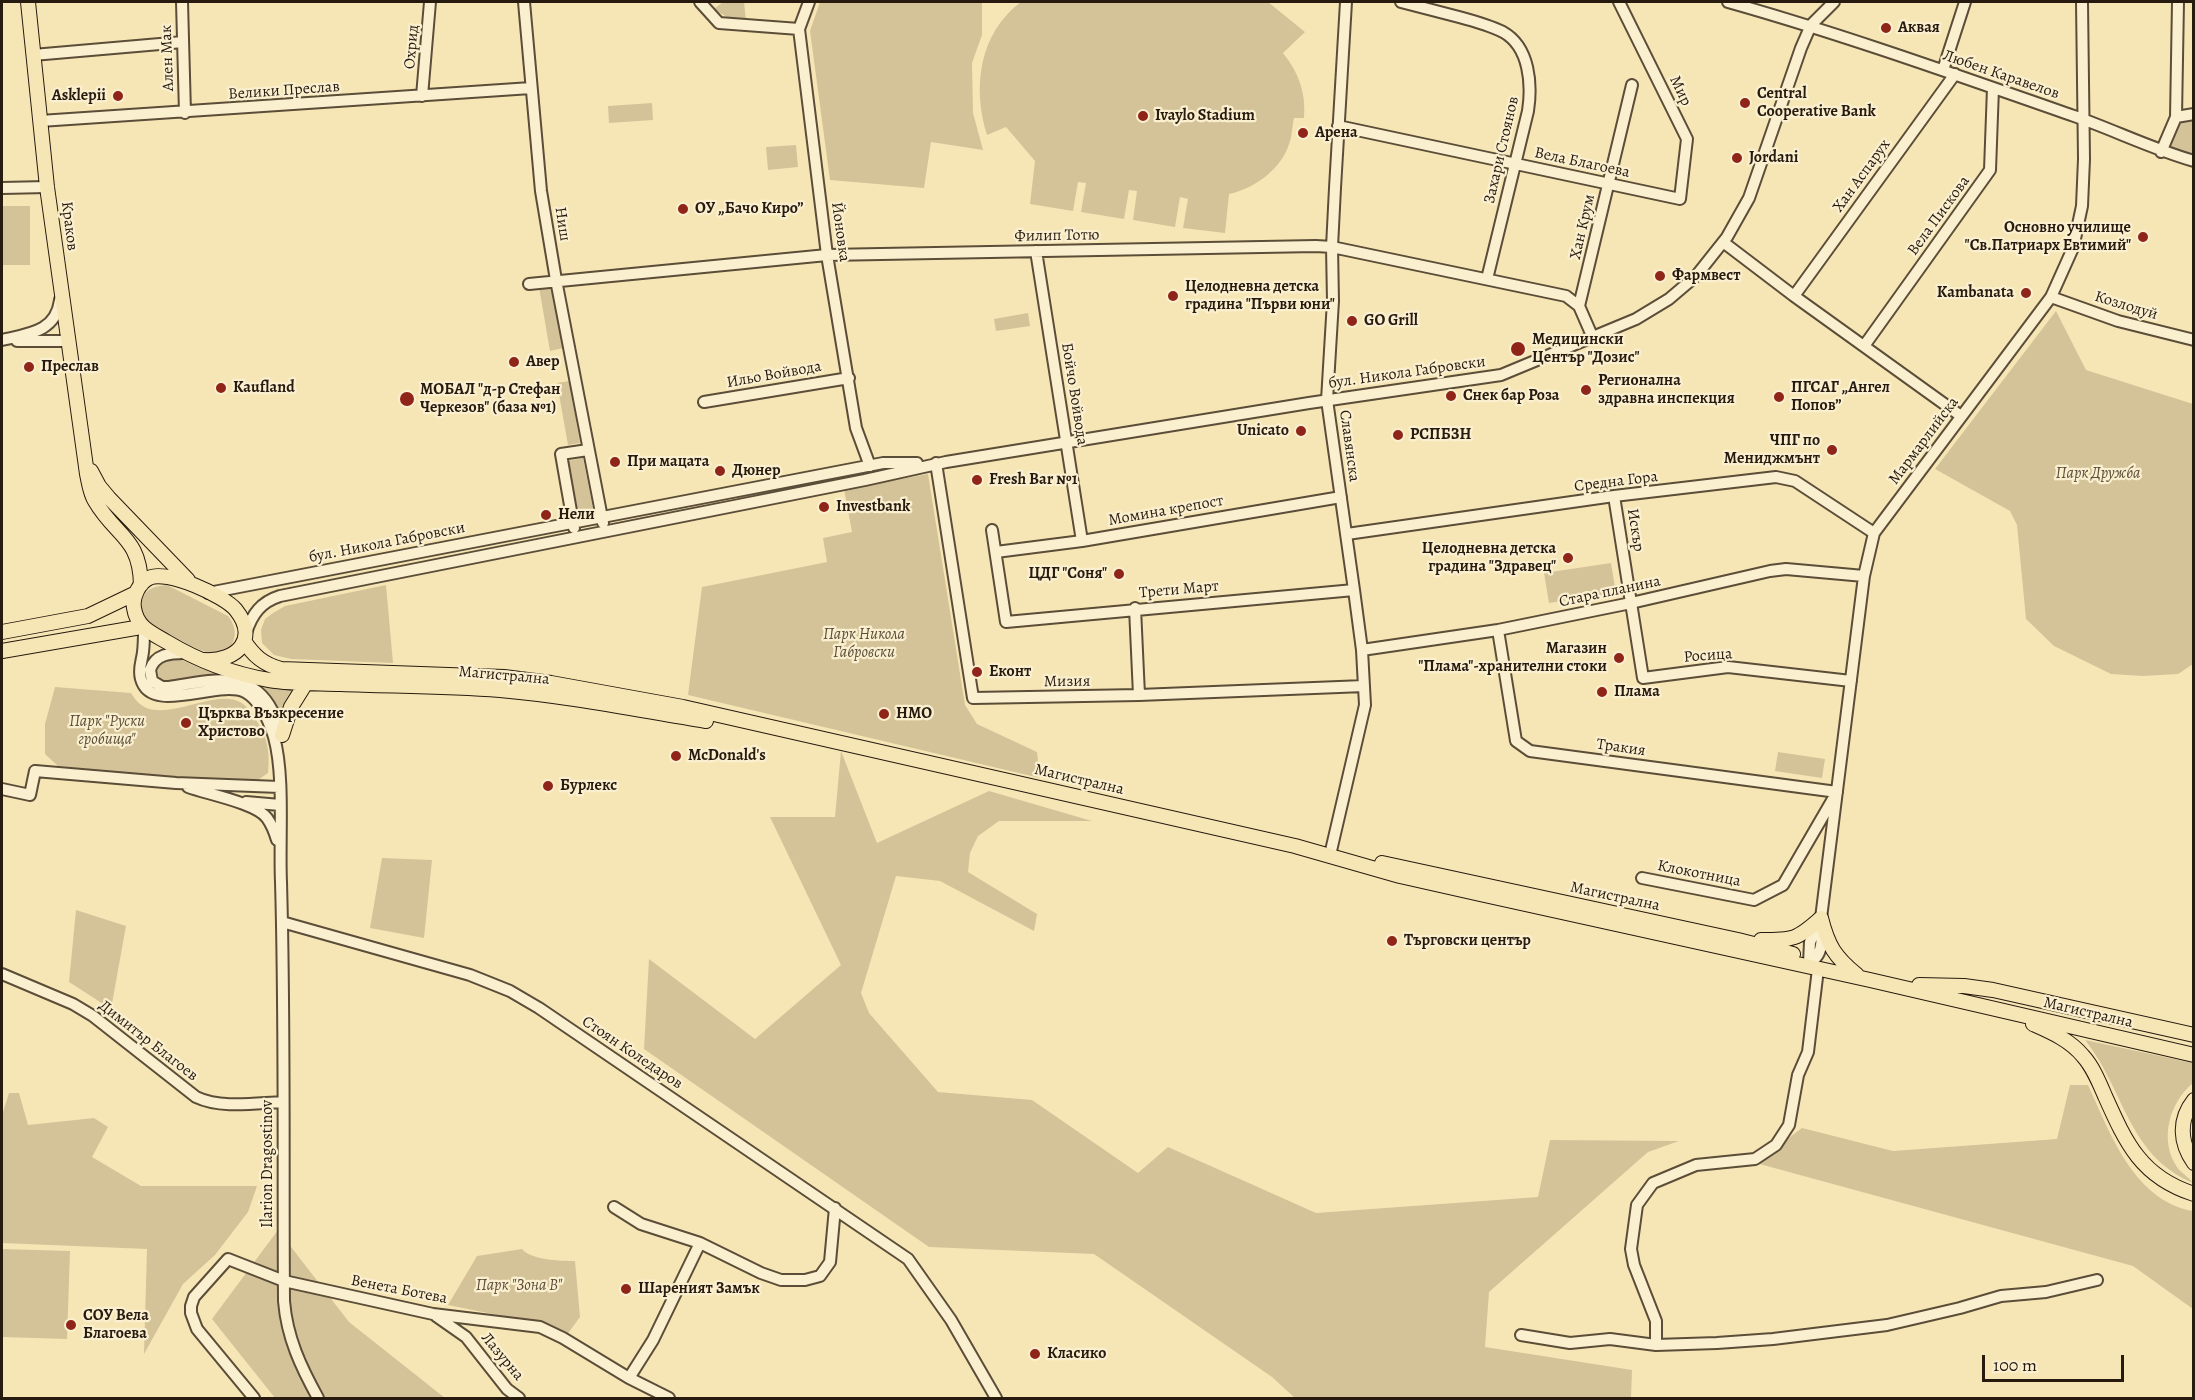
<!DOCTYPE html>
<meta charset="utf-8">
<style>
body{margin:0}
#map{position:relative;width:2195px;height:1400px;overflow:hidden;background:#f7e6b5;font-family:Alegreya,serif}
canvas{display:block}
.frame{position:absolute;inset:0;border:3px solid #271a0f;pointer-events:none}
.scale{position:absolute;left:1982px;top:1355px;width:142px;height:27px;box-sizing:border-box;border:3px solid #271a0f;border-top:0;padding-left:8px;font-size:18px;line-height:21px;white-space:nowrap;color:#271a0f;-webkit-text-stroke:4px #faefcf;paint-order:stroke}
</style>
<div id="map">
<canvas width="2195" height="1400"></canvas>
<div class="frame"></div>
<div class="scale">100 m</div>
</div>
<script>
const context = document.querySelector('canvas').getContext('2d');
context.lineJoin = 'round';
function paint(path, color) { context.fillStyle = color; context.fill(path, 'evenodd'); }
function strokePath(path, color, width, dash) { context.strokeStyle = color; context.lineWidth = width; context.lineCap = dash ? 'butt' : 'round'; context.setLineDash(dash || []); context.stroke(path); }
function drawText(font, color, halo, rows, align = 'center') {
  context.font = font + ' Alegreya,serif'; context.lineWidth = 4.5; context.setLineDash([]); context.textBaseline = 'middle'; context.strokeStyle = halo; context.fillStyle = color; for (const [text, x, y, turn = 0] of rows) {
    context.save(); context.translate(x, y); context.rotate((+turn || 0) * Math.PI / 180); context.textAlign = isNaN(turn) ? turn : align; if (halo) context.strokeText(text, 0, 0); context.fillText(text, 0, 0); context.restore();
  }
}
const green = new Path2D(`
 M723,2H744L746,21L730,19L714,9Z
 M820,2H982V35L972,63L973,113L983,150L931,142L924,188L830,180L810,31Z
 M1021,2H1268L1305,32L1283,53C1299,73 1306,93 1304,118H1294C1292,127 1292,138 1288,147C1279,171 1253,189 1229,194L1225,233L1183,228L1188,199L1180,197L1175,227L1133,220L1137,191L1129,190L1124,219L1081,212L1086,183L1078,182L1073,211L1030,204L1035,161L1006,127L987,135C972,88 979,33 1021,2Z
 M652,103L653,120L609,123L608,106Z
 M2193,117V157L2165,150L2178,120Z
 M796,145L798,167L768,170L766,147Z
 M2,206H30V265H2Z
 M551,285L563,348L550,351L539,287Z
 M2056,311L2086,370L2193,404V664L2178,674L2143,676L2111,674L2054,646L2026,619L2017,525L2010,511L1935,469Z
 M1028,313L1030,326L996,331L994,319Z
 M569,381L580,443L568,445L557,383Z
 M583,458L593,509L578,512L568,461Z
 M928,474L965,705L977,724L1037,752L1040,778L688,695L702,587L827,562L823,538L852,532L844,489Z
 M1611,563L1616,593L1549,603L1544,573Z
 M167,585L228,616C234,623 237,633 233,642C229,652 219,655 209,653C194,649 160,629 145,620C137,598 143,587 167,585Z
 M386,585L393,663L291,659L274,655L262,643L261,630L265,619L273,613L285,606Z
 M163,658H177L202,669L294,687L295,690L284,709L278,710C272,704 268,694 261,687C238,664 196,677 169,684L162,681C155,672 156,667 163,658Z
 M55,687L131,693C133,696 136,701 140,704C164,724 214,688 240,702C249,707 253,715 258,723C268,739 270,754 268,773L258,780L233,781L167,777L58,766L45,754V724Z
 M841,751L877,843L989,791L1092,821H999L978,836L970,853L968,872L1037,914L1034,931L940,881L896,876L861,993L869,1013L938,1092L1032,1100L1138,1173L1168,1147L1316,1213L1538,1197L1550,1140L1679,1141L1648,1152L1489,1292L1485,1347L1632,1370L1631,1398H1295L1272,1377L1094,1254L929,1247L644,1049L649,959L755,1039L841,965L770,817H835Z
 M1778,752L1825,759L1822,778L1775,771Z
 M382,858L432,860L424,938L370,928Z
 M76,910L126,926L111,1009L69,982Z
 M2085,1040L2193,1063V1083C2169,1103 2159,1140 2177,1167C2181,1173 2189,1177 2193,1183C2127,1155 2125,1090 2085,1040Z
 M2070,1085H2088C2110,1133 2134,1201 2193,1211V1309L2133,1266L1756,1163L1802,1128L1893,1151L2057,1139Z
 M9,1093H19L28,1125L94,1118L108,1127L92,1157L141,1186H257L248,1212L215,1255L183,1284L144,1354L147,1249L2,1243V1115Z
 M278,1230L349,1322L445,1398H275L212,1319Z
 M2,1249L70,1251L67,1339L2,1337Z
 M522,1249C531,1260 561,1261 575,1261L580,1317L566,1336L537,1323L448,1305L477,1256Z`);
const minor = new Path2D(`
 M182,2L185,113
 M524,2L541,191L556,280L603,523
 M700,2L719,23L799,29
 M809,2L799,29L827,255L856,428L870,466
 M1401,2C1421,7 1440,12 1459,17C1474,21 1489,25 1503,32C1530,47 1532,85 1528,111L1487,279
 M1728,2C1845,35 1959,76 2074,116C2114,130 2152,149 2194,161
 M33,55L183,42
 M1943,70L1965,2
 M422,96L430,2
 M2176,117L2178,2
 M40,121L531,88
 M1338,126L1680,199L1687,139L1619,2
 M2161,152L2176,117L2194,114
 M2,188L47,187
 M1723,242L1794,296L1961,416
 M1036,251L1082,541
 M529,284L827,255L1316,246L1332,247L1566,296L1579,306L1593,338
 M1794,296L1955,74
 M2051,297L2118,321L2194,340
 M1579,306L1632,85
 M2,340C28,334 56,332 60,300
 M17,341H68
 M1864,346L1990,170L1993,88
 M704,402L849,378
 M936,463L973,698L1139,695L1364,686
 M1614,496L1643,678L1728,667L1851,681
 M574,528L561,454L588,450
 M992,530L1006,622L1354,590
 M1347,534L1614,496L1776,477L1795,481L1874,533
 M996,552L1082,541L1341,497
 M208,593L883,463H917
 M1135,608L1139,695
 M144,629C144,637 144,644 143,652C142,661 138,669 141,679C151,716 218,679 245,692C261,701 269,721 274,737C285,777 279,840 281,882C285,1022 283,1161 284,1301C287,1338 301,1367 318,1398
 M1498,630L1516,741L1530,751L1837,792L1783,885L1754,900L1642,878
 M246,633C252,614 261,602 280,596L865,480L946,462L1309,403L1501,375L1636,319L1669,299L1696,276L1727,237L1749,198L1801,48L1811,25L1834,2
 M1362,650L1498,630L1631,603L1770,571L1786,569L1864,576
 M185,653C170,653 155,654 150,670L152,681L162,687H169C205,682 246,668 269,705C275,715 280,725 282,736
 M188,787C207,794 256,803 267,818C272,825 275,833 277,840
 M2,789L30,795L35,771L176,783L279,787
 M246,802L280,805
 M1330,855L1365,705L1362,650L1354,590L1327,400L1333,301L1332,247L1335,188L1346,2
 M282,922L470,975L510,991L539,1008L908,1259L951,1320L996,1398
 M1801,965C1826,961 1822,937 1821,918L1864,576L1874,533L2051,297L2073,248L2082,206L2084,159L2082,2
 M1814,967L1809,963L1810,942L1820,921
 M2,974L73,1004L93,1016L196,1097C221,1109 256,1103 283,1102
 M614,1207L641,1224L700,1243L761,1273L781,1280H805L820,1276L830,1262L835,1208
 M436,1316L466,1337L507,1389L519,1398
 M1521,1335L1570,1343L1610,1339L1656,1345L1717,1343L1773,1339L1887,1325L1960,1308L2001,1296L2046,1292L2097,1280
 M1656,1345V1321L1634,1265L1631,1249L1637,1205L1653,1183L1696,1165L1755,1159L1776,1145L1789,1125L1798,1075L1808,1052L1818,969
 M629,1378L653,1340L700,1243
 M254,1398L197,1329L191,1313V1306L194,1297L228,1259L284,1281L433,1314L540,1327L563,1338L629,1378L669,1398`);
const major = new Path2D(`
 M28,2L47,187L87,474C89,483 90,493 95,501C116,537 140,537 141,585
 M91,471L99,486L109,498L188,580
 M2,632L88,616L136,593
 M244,641C254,656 263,664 281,669L504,677L551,683L683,707L1295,846L1400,876L1480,894L1870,980L2194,1055
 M2,651L141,627
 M204,660C237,662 259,639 236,610C225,596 166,569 149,578C139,583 132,597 134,608C137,628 152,633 167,642C197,660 234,674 269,680C293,684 317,683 341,684C394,686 447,686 500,690C569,696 638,710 706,721
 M282,735L291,707L306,683
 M1382,863L1738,940L1793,954
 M1761,940C1793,940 1797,940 1821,918C1828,946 1835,957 1857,975
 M1919,985L1964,986L1993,990L2194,1035
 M2033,1024C2051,1032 2070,1040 2083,1056C2093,1067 2099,1082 2105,1096C2126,1143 2141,1177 2194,1194
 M2194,1100C2178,1120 2180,1143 2194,1163`);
const markers = [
 [1886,28,6,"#8f2418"],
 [118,96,6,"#8f2418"],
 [1745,103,6,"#8f2418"],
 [1143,116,6,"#8f2418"],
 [1303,133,6,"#8f2418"],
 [1737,158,6,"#8f2418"],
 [683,209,6,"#8f2418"],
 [2143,237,6,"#8f2418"],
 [1660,276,6,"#8f2418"],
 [2026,293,6,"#8f2418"],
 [1173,296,6,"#8f2418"],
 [1352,321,6,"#8f2418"],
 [1518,349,8,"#8f2418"],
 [514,362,6,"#8f2418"],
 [29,367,6,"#8f2418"],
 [221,388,6,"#8f2418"],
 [1586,390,6,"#8f2418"],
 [1451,396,6,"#8f2418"],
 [1779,397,6,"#8f2418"],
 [407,399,8,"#8f2418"],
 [1301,431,6,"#8f2418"],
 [1398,435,6,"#8f2418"],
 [1832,450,6,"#8f2418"],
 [615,462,6,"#8f2418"],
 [720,471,6,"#8f2418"],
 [977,480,6,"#8f2418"],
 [824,507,6,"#8f2418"],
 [546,515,6,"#8f2418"],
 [1568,558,6,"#8f2418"],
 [1119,574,6,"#8f2418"],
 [1619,658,6,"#8f2418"],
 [977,672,6,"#8f2418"],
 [1602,692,6,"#8f2418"],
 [884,714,6,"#8f2418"],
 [186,723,6,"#8f2418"],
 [676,756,6,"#8f2418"],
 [548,786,6,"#8f2418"],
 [1392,941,6,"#8f2418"],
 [626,1289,6,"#8f2418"],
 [71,1325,6,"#8f2418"],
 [1035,1354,6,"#8f2418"]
];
const poiNames = [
 ["Аквая",1898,28],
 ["Central",1757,94],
 ["Cooperative Bank",1757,112],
 ["Asklepii",106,96,"right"],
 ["Ivaylo Stadium",1155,116],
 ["Арена",1315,133],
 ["Jordani",1749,158],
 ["ОУ „Бачо Киро”",695,209],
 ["Основно училище",2131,228,"right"],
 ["\"Св.Патриарх Евтимий\"",2131,246,"right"],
 ["Фармвест",1672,276],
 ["Целодневна детска",1185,287],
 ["градина \"Първи юни\"",1185,305],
 ["Kambanata",2014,293,"right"],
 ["GO Grill",1364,321],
 ["Медицински",1532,340],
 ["Център \"Дозис\"",1532,358],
 ["Авер",526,362],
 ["Преслав",41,367],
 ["Регионална",1598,381],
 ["здравна инспекция",1598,399],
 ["Kaufland",233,388],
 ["ПГСАГ „Ангел",1791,388],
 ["Попов”",1791,406],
 ["МОБАЛ \"д-р Стефан",420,390],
 ["Черкезов\" (база №1)",420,408],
 ["Снек бар Роза",1463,396],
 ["Unicato",1289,431,"right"],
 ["РСПБЗН",1410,435],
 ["ЧПГ по",1820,441,"right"],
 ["Мениджмънт",1820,459,"right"],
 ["При мацата",627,462],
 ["Дюнер",732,471],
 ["Fresh Bar №1",989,480],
 ["Investbank",836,507],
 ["Нели",558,515],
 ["Целодневна детска",1556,549,"right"],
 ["градина \"Здравец\"",1556,567,"right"],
 ["ЦДГ \"Соня\"",1107,574,"right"],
 ["Магазин",1607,649,"right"],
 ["\"Плама\"-хранителни стоки",1607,667,"right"],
 ["Еконт",989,672],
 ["Плама",1614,692],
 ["Църква Възкресение",198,714],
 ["Христово",198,732],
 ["HMO",896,714],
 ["McDonald's",688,756],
 ["Бурлекс",560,786],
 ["Търговски център",1404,941],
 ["Шареният Замък",638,1289],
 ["СОУ Вела",83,1316],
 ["Благоева",83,1334],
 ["Класико",1047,1354]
];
const streetNames = [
 ["Охрид",412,47,-85],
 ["Ален Мак",168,58,-92],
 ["Любен Каравелов",2001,75,19],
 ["Велики Преслав",284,91,-4],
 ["Мир",1680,91,64],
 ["Захари Стоянов",1502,150,-77],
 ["Вела Благоева",1582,163,12],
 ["Хан Аспарух",1862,176,-54],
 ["Вела Пискова",1939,216,-54],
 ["Ниш",562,224,81],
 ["Краков",69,226,83],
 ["Хан Крум",1583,227,-77],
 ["Йоновка",840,232,82],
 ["Филип Тотю",1057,236,-1],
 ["Козлодуй",2126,306,17],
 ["бул. Никола Габровски",1407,373,-8],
 ["Ильо Войвода",774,375,-10],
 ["Бойчо Войвода",1074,394,81],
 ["Мармарлийска",1924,441,-53],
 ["Славянска",1349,446,82],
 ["Средна Гора",1616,482,-7],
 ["Момина крепост",1166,511,-10],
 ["Искър",1635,530,81],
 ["бул. Никола Габровски",387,543,-11],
 ["Трети Март",1179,590,-5],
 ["Стара планина",1610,592,-12],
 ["Росица",1708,656,-4],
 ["Магистрална",504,676,5],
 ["Мизия",1067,682,-1],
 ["Тракия",1621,748,8],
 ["Магистрална",1079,780,13],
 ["Клокотница",1699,874,11],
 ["Магистрална",1615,897,12],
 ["Магистрална",2088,1013,13],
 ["Димитър Благоев",148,1041,38],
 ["Стоян Коледаров",632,1053,34],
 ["Ilarion Dragostinov",268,1164,-90],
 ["Венета Ботева",399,1290,11],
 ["Лазурна",502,1357,50]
];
const parkNames = [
 ["Парк Дружба",2098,474],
 ["Парк Никола",864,635],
 ["Габровски",864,653],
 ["Парк \"Руски",107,722],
 ["гробища\"",107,740],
 ["Парк \"Зона В\"",519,1286]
];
paint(green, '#d4c399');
strokePath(minor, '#5b4d38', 14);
strokePath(major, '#271a0f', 16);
strokePath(minor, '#faefcf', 10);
strokePath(major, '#f7e6b5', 14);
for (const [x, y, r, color] of markers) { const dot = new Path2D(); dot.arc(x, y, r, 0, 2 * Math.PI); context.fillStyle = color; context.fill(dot); strokePath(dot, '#faefcf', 2); }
drawText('bold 16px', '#271a0f', '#faefcf', poiNames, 'left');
drawText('16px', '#271a0f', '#faefcf', streetNames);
drawText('italic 16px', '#5b4d38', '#faefcf', parkNames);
</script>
